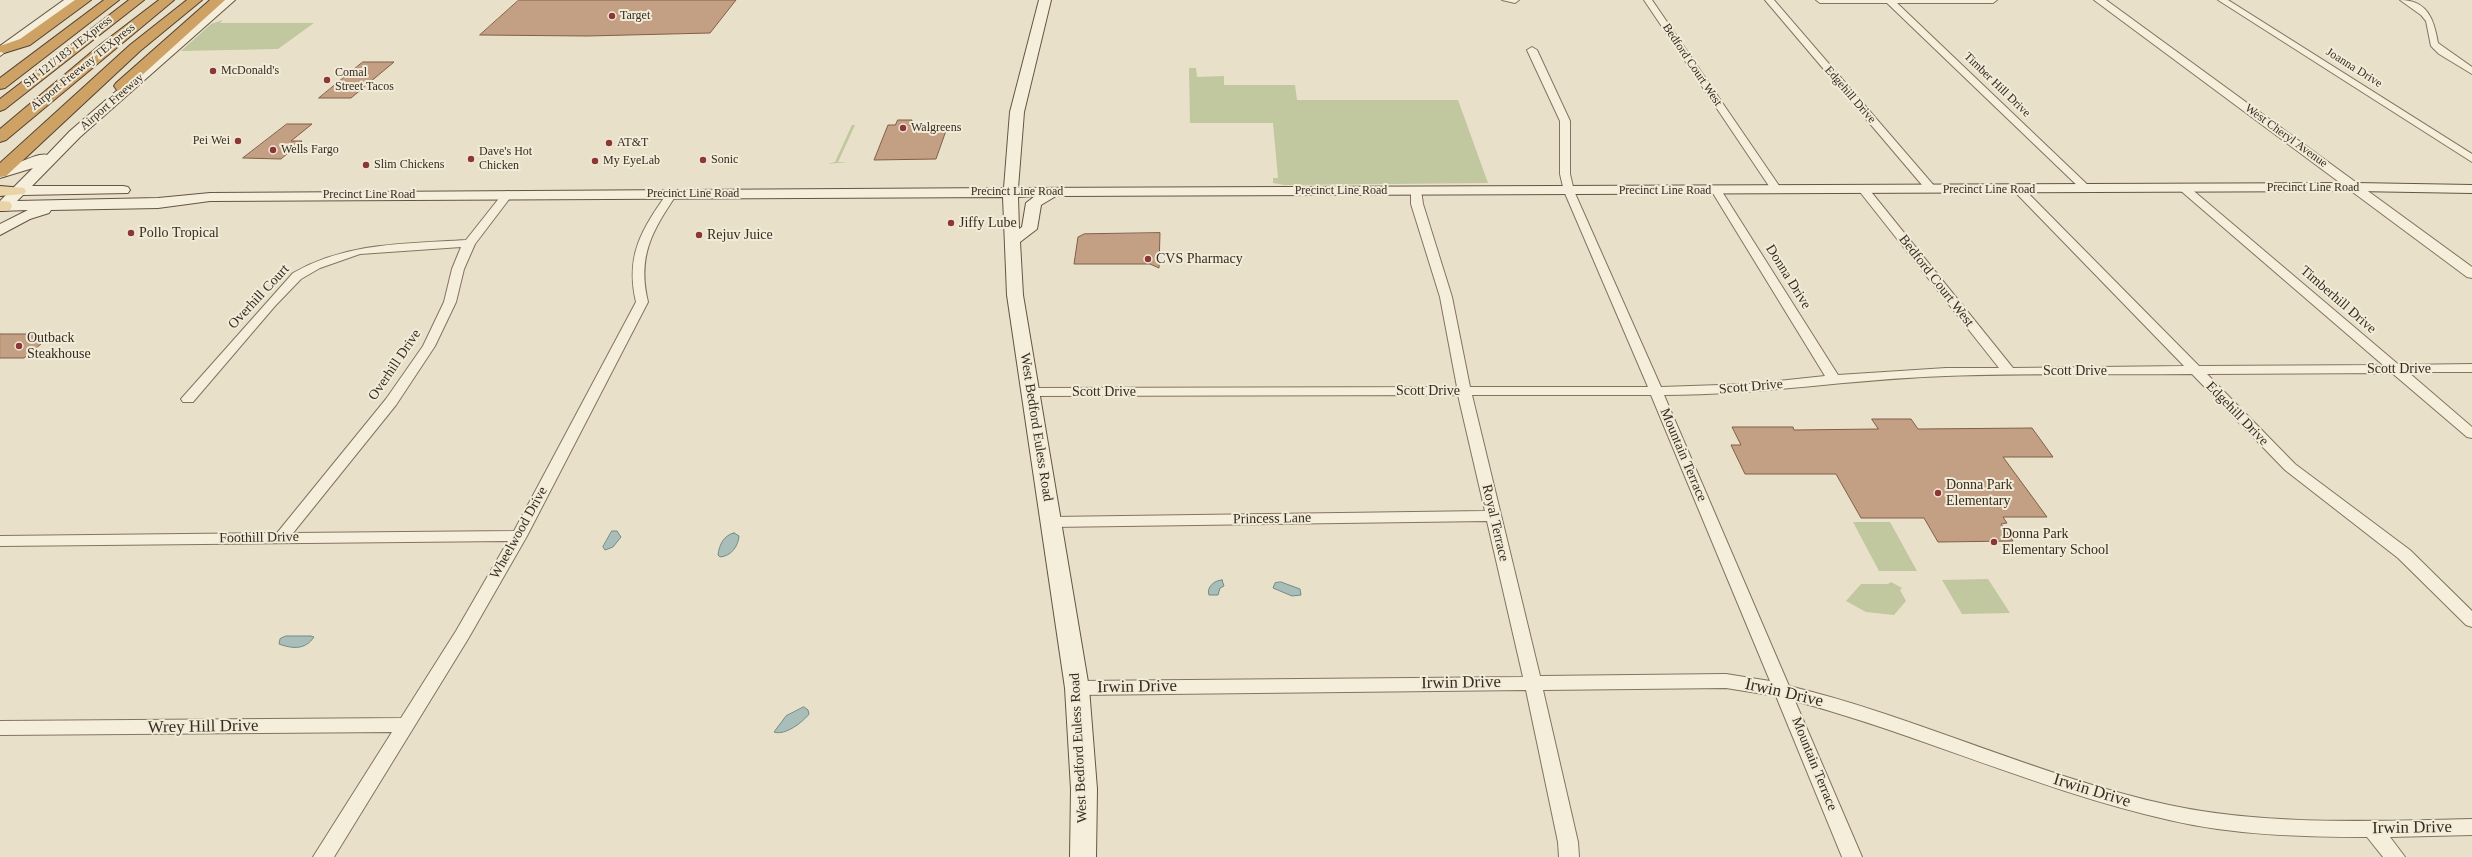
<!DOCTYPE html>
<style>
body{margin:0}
canvas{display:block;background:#e9e0c9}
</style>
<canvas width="2472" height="857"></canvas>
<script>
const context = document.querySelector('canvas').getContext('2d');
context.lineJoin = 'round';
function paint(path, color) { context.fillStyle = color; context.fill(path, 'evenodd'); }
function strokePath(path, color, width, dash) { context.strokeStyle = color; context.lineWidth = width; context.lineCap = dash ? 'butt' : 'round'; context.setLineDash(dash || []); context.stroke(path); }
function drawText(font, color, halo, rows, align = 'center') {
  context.font = font + ' Georgia,serif'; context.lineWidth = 4; context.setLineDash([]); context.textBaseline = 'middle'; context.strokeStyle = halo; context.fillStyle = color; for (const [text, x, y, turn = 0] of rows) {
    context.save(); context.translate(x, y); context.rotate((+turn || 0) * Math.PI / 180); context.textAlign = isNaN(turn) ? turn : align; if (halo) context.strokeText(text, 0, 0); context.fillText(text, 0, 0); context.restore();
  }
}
const green = new Path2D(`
 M223,20L220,23H314L278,49L181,51L211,24Z
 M1189,68H1196L1197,77L1224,76V85H1295L1297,100H1458L1488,183L1285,185L1273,183V178H1278L1273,123H1190Z
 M852,125H855L838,162H848L828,164L835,162Z
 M1853,522H1890L1917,571H1879Z
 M1988,579L2010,613L1962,614L1942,580Z
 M1891,582L1902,588L1900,590L1906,601L1894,615L1866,612L1846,601L1861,584H1888Z`);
const water = new Path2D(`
 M612,531H617L621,537L613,547L605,550L603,547Z
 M734,533L739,536C738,547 731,556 720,557L718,555C719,545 724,535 734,533Z
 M1222,580L1224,586L1220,588L1218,595H1209C1206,587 1215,580 1222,580Z
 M1281,582L1300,589L1301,595L1292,596L1273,588L1275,583Z
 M286,636H311L314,637C305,650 293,649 279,644L280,639Z
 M804,707L808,710L809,714C803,722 785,736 774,732L786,716Z`);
const building = new Path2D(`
 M519,0H736L710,33L587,36L480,35Z
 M363,62H394L351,98H319Z
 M898,120H912L910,126L948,125L936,159L874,160L888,125H895Z
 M287,124H312L291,141H302L281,159L243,158Z
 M1160,233L1159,268L1150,264H1074L1078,237L1084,234Z
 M0,334H53L24,358H0Z
 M1872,419H1911L1918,429L2032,428L2053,457H2003L2047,517H2003L2007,523L2001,524L2013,541L1938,542L1924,518H1861L1836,474H1745L1731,445H1741L1732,427H1793L1794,430L1878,429Z`);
const minor = new Path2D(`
 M1502,0H1519L1515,3Z
 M1644,0H1652L1782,190L1781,192H1773Z
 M1765,0H1774L1936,188V192H1928Z
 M1816,0H1997L1993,3H1897L2092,189L2091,191H2083L1887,3H1820Z
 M2218,0H2228L2472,154V162Z
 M2400,0C2428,0 2434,20 2438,43L2472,67V74L2439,54L2431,46L2426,21L2421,15Z
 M1532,47L1537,50L1570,121V174L1574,191L1661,387L1750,384L1825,376L1711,190L1716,187L1721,190L1838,375L1946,368H1999L1860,192V188H1868L2013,368L2184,366L2014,191V187H2022L2199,366L2383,365L2181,191V187H2189L2399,365L2472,364V372H2408L2472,427V438L2467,437L2392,373L2207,374L2295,464L2410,550L2472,611V627L2466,625L2398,558L2285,470L2192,374C2110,375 2028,373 1946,376C1852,379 1759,395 1664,395L1789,686C1918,717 2039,777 2169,805C2268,826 2371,821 2472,819V835L2390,837L2405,857H2383L2367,837C2301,837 2233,835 2169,820C2041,791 1921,735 1795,701L1862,857H1842L1776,696L1726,688L1543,690L1578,842L1579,857H1559L1558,842L1526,690L1077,695L1071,693L1068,688L1071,683L1077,681L1523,677L1487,521L1051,527L1046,526L1043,522L1046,518L1051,517L1485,511L1458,395L1030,396L1023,392L1030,388L1457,387L1440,297L1411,204V190L1416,187L1421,190L1423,204L1452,297L1470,387H1648L1564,191L1560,174V121L1527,50ZM1472,395H1651L1770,681L1726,674L1540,676Z
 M508,191L513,194L475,244L464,269L456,302L435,346L396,405L293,533L514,531L636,302C625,255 642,229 668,192L672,191L677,194C652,231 637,256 648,302L527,536L468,639L334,857H313L392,732L0,735V721L401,718L456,631L508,541L0,546V536L277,533L386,399L423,346L444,302L452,269L461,247L360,254L320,268L301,279L275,306L193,402H183L181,399L293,273C348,242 404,244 466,240L504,192Z`);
const tertiary = new Path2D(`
 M2094,0H2106L2472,267V278L2467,277Z`);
const secondary = new Path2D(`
 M64,0H77L0,56V46Z
 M222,0H235L80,137L32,186H123L128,187L130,190L128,193L23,195L17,201L158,198L210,193L1004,188L1010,112L1039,0H1051L1024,112L1018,188L2355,183L2472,185V193L2355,191L1056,196L1041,205L1037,229L1020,242L1023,295L1089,688L1097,789L1096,857H1070L1071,789L1065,688L1007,295L1003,197L210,201L158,208L51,210L49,213L30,219L0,235V224L28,210L0,211V201L33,168L0,178V170C11,167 38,152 47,155L70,131ZM1035,196L1026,203L1022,227L1019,229L1018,197Z`);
const primary = new Path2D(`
 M0,186L24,188L26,191L24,194L0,196Z
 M0,201L10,202L12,206L10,210L0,211Z`);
const motorway = new Path2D(`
 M75,0H91L30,45L4,53L0,52V46L20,39Z
 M104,0H119L5,88L0,89V78Z
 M129,0H144L5,109L0,111V99Z
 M159,0H174L6,140L0,142V129L100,45Z
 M187,0H202L140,51L6,176L0,177V163L130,45Z
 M210,0H225L129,87L132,90L129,93H119L114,86L116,83Z`);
const markers = [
 [612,16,4,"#8c3737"],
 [213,71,4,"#8c3737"],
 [327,80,4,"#8c3737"],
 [903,128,4,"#8c3737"],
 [238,141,4,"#8c3737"],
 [609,143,4,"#8c3737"],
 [273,150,4,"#8c3737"],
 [471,159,4,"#8c3737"],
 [703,160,4,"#8c3737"],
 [595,161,4,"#8c3737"],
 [366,165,4,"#8c3737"],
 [951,223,4,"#8c3737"],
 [131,233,4,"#8c3737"],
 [699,235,4,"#8c3737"],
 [1148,259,4,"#8c3737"],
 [19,346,4,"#8c3737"],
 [1938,493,4,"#8c3737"],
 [1994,542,4,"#8c3737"]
];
const farPoinames = [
 ["Target",620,16],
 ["McDonald's",221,71],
 ["Comal",335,73],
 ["Street Tacos",335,87],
 ["Walgreens",911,128],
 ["Pei Wei",230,141,"right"],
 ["AT&T",617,143],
 ["Wells Fargo",281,150],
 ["Dave's Hot",479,152],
 ["Chicken",479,166],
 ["Sonic",711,160],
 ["My EyeLab",603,161],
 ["Slim Chickens",374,165]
];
const farStreetnames = [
 ["SH 121/183 TEXpress",68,52,-38],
 ["Bedford Court West",1692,65,56],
 ["Airport Freeway TEXpress",83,67,-39],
 ["Joanna Drive",2354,68,32],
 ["Timber Hill Drive",1997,85,44],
 ["Edgehill Drive",1850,95,49],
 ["Airport Freeway",112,102,-41],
 ["West Cheryl Avenue",2286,136,36],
 ["Precinct Line Road",2313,188],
 ["Precinct Line Road",1989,190],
 ["Precinct Line Road",1341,191],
 ["Precinct Line Road",1665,191],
 ["Precinct Line Road",1017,192],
 ["Precinct Line Road",693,194],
 ["Precinct Line Road",369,195]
];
const poiNames = [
 ["Jiffy Lube",959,223],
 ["Pollo Tropical",139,233],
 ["Rejuv Juice",707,235],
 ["CVS Pharmacy",1156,259],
 ["Outback",27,338],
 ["Steakhouse",27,354],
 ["Donna Park",1946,485],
 ["Elementary",1946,501],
 ["Donna Park",2002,534],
 ["Elementary School",2002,550]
];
const streetNames = [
 ["Donna Drive",1788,277,58],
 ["Bedford Court West",1936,281,52],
 ["Overhill Court",259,297,-47],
 ["Timberhill Drive",2338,300,41],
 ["Overhill Drive",395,365,-56],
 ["Scott Drive",2399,369],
 ["Scott Drive",2075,371],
 ["Scott Drive",1751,387,-5],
 ["Scott Drive",1428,391],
 ["Scott Drive",1104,392],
 ["Edgehill Drive",2237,414,46],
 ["West Bedford Euless Road",1036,427,81],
 ["Mountain Terrace",1683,455,67],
 ["Princess Lane",1272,519,-1],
 ["Royal Terrace",1495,523,77],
 ["Wheelwood Drive",519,533,-61],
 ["Foothill Drive",259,538,-1],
 ["West Bedford Euless Road",1079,748,-93],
 ["Mountain Terrace",1814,764,68]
];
const nearStreetnames = [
 ["Irwin Drive",1461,683,-1],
 ["Irwin Drive",1137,687,-1],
 ["Irwin Drive",1784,693,13],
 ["Wrey Hill Drive",203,727,-1],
 ["Irwin Drive",2092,791,17],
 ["Irwin Drive",2412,828,-1]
];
paint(green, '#c1c79e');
paint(water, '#a9beb8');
strokePath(water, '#718c85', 1);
paint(building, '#c39f83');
strokePath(building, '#805f48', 1);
strokePath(minor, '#847360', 2);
strokePath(tertiary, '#847360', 2);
strokePath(secondary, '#665543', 2);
strokePath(primary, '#524233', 2);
strokePath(motorway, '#524233', 2);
paint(minor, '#f5eedb');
paint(tertiary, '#f5eedb');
paint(secondary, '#f5eedb');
paint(primary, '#e8d4a6');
paint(motorway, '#cea164');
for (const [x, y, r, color] of markers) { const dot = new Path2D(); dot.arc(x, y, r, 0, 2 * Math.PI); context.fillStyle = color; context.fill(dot); strokePath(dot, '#f2ebd8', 1.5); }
drawText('12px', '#362c21', '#f2ebd8', farPoinames, 'left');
drawText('12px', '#362c21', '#f2ebd8', farStreetnames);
drawText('14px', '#362c21', '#f2ebd8', poiNames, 'left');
drawText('14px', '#362c21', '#f2ebd8', streetNames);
drawText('17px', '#362c21', '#f2ebd8', nearStreetnames);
</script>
